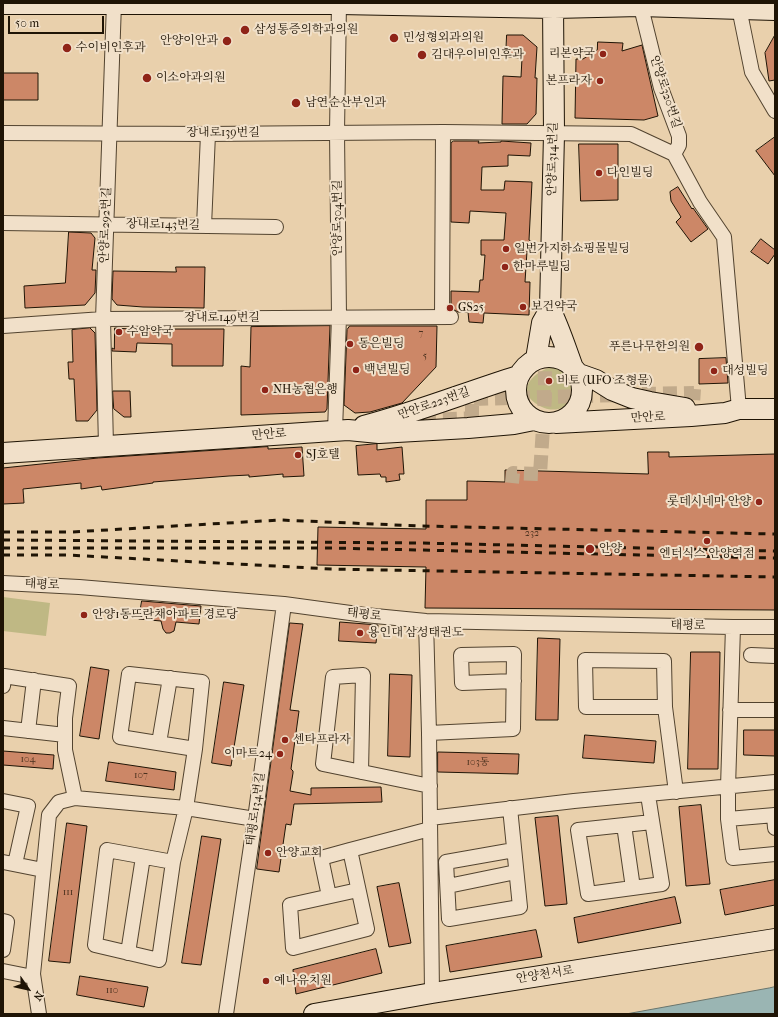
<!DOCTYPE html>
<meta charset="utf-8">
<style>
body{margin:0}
#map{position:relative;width:778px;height:1017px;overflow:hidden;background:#e9d0ac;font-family:"IM FELL French Canon",serif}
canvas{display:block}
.frame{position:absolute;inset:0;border:4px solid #1f1405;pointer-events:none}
.north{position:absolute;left:8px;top:969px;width:40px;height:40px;-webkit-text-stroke:3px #f1e0c9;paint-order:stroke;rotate:124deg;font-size:11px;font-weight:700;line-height:16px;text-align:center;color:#1f1405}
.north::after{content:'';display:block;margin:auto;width:14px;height:18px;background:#1f1405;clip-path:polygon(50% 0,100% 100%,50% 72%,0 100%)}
.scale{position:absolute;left:8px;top:16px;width:96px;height:18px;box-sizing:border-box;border:2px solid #1f1405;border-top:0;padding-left:5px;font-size:12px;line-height:14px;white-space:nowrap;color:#1f1405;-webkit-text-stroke:3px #f1e0c9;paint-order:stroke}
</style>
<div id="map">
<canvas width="778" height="1017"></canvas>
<div class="frame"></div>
<div class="north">N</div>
<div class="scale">50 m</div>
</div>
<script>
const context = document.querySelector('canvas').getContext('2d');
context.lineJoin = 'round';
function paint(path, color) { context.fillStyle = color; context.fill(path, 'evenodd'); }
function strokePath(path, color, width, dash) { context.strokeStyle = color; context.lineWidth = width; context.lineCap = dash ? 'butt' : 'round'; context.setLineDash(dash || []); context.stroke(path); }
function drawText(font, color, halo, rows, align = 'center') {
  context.font = font + ' "IM FELL French Canon","Noto Serif KR",serif'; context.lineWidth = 4; context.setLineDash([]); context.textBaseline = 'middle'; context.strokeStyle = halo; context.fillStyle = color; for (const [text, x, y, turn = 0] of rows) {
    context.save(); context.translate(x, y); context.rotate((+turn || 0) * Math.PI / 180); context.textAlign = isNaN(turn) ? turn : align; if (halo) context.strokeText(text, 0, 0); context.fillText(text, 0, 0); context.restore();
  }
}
const green = new Path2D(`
 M552,367C599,374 569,428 535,403C515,388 536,371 552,367Z
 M3,597L50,603L46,636L3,631Z`);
const water = new Path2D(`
 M775,987V1014H626L769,988Z`);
const building = new Path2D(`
 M507,35H523L537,47L535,78H537L536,114L527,124H502L503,76L521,77L522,58L506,57Z
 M775,35V80L769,81L765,53Z
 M598,42L623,43L622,51L642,45L658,116L644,120L575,118L576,59H583L597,50Z
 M3,73H38V100H3Z
 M775,137V176L756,151Z
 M454,141H479L478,143L501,142V141L531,143L530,156L508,155V166L482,167L481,190H504L505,181L532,182L529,240L532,242L533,246L531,251H527L525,282H530L529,315L484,313L483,323L469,322L468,312H458L451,308V291L479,292L480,280H483L485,255H481V240H504L506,213L470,211L469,223L451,222V143Z
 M579,144H618V200L581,201Z
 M678,187L692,209L693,208L708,229L691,242L676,222L681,217L671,201L670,192Z
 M69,232L91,233L95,238L92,270H96L95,293L85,305L25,308L24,286L65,283Z
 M761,239L775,250V254L768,264L751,252Z
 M176,267H205L204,308L143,307L117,305L112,299L113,271L176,272Z
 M330,326L327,409L325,412L241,415V366L250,367L251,327Z
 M350,326H437L436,367L402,403L370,412L355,413L344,405L347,330Z
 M90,328L95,333L97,410L88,421H76L74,379H69L68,362H73L72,330Z
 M115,328L145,330V328H168V329H224L223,366H172V344L137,343L136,352L112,351V348L114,349Z
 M726,358L728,383L699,384V359Z
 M113,391H130L131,417H124L114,409Z
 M377,444V450L402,447L404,474H399L400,480L386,482V477H381L380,474L358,475L356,446Z
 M268,447V449L302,447L304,476L283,477V474L249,477V475L229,476L153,482V483L102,490L101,486L81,489V483L23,489L24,503L3,504V468L98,458Z
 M648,452H669V457L775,454V610L425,608L426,567L317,565L318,527L426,529V500H467V481L505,482V470L648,474Z
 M142,601L201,606L199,624L176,622L174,631L170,633H166L163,629L161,621L139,619Z
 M340,622L378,625L376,643L339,641Z
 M290,623L303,624L290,710L299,711L291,769L293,771V773L290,791L311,795V788L381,787L382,802L294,804L291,825L286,824L279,872L257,869Z
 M538,638L560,639L558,720H536Z
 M691,652H720L718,769H688Z
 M91,667L109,670L99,739L80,736Z
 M390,674L412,675L410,757L388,756Z
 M224,682L244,685L231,766L212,763Z
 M744,730H775V756L744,755Z
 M585,735L656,741L654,763L583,758Z
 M3,751L54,755L53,769L3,765Z
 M438,752L519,754L518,774L438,772Z
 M109,762L176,772L174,790L106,781Z
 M701,805L710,884L686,886L679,807Z
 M558,816L567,904L545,906L535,818Z
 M67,823L87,826L70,963L49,961Z
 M202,836L221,839L201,965L182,963Z
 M775,880V905L725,915L720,890Z
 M399,883L411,943L389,947L377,887Z
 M675,897L681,923L578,943L574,918Z
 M536,930L542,957L450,972L446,946Z
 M376,949L382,973L296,994L293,970Z
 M80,976L148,987L144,1007L77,995Z`);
const streetTunnel = new Path2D(`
 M642,394L694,393
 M472,418V399L621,395
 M690,419H692L694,389
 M401,421L479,418
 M512,483L513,473L540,474L545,397V343`);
const street = new Path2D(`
 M640,3L661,88L679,136V145L674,154L700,202L724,237L739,409
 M738,3L752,72L775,111
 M3,133L208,134L443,132L631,134L674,154
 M3,223L276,227
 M204,226L208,134
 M442,317L443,132
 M3,326L103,319L451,317
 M335,431L339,317L337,132L339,3
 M106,446L103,319L114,3
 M3,583L79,587L284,604L365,615L426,621L733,627H775
 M426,621L429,733L432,993
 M733,627L728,787V819L733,858L775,854
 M751,655L775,656
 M3,686L4,676L69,686L65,718V750L75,798
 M665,707H586L585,660L664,661L665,707L676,792
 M730,710H775
 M3,728L65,735
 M28,731L34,680
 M429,733L513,729L514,654L461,655L462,683L514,681
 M159,743L170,678
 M361,772L363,675L333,677L323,764L430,786
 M648,795L662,884L588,894L578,830L652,822
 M3,801L28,806L15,864
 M510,808L520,907L449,919L446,862L514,850
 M774,815L775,828
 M430,818L574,801L775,782
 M728,819L775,815
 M624,825L633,888
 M3,862L43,870
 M173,862L107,850L95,945L159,960L173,862L186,808L195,749L202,682L129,674L120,737L195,749
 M448,886L516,872
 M358,890L290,905L293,948L367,929L350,850L430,829
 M329,896L321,858L350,850
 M3,921L7,922L3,950
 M128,953L143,857
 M3,971L33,977
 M39,1014L33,974L49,815L59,802L75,798L186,808L255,819
 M226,1014L255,819L284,604`);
const secondary = new Path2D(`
 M3,4H339L554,8L640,6L775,10
 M550,309C559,327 565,346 572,365
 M516 390a33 33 0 1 1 66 0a33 33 0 1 1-66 0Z
 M536,359L542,323L550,309L554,134L553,3
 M579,374L596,380L612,390L632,398L650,402L685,408
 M556,423L691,416L725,413L739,409H775
 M364,426C417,412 467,392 518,376
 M3,453L348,430L379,433L468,428L514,424L534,420
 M314,1014L432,993L775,939`);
const rail = new Path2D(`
 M3,532H71L280,520L420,526L775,534
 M3,540L420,543L775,551
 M3,548H330L775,558
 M3,555H66L331,569L775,577`);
const markers = [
 [245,30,5,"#8f2418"],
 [394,38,5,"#8f2418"],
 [227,41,5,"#8f2418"],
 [67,48,5,"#8f2418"],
 [603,54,4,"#8f2418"],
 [422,55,5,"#8f2418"],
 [147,78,5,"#8f2418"],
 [600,81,4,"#8f2418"],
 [296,103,5,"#8f2418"],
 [599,173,4,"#8f2418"],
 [506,249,4,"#8f2418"],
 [505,267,4,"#8f2418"],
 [523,307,4,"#8f2418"],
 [450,308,4,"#8f2418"],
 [119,332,4,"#8f2418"],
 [350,344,4,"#8f2418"],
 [699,347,5,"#8f2418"],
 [356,370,4,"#8f2418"],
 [714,371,4,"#8f2418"],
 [549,381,4,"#8f2418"],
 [265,390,4,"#8f2418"],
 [298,455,4,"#8f2418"],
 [759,502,4,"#8f2418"],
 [707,541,4,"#8f2418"],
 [590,549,5,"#8f2418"],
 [84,615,4,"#8f2418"],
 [360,633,4,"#8f2418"],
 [285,740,4,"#8f2418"],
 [280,754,4,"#8f2418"],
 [268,853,4,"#8f2418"],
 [266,981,4,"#8f2418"]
];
const numberNames = [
 ["7",421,334],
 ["5",425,357],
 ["232",532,534],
 ["104",28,760],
 ["103동",478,763],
 ["107",141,776],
 ["111",68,893],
 ["110",112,991]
];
const poiNames = [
 ["삼성통증의학과의원",254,30],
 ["민성형외과의원",403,38],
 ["안양이안과",218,41,"right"],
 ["수이비인후과",76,48],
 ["리본약국",595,54,"right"],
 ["김대우이비인후과",431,55],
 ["이소아과의원",156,78],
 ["본프라자",592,81,"right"],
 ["남연순산부인과",305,103],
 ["다인빌딩",607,173],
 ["일번가지하쇼핑몰빌딩",514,249],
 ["한마루빌딩",513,267],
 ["보건약국",531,307],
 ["GS25",458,308],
 ["수암약국",127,332],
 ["동은빌딩",358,344],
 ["푸른나무한의원",690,347,"right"],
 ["백년빌딩",364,370],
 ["대성빌딩",722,371],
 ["비토 (UFO 조형물)",557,381],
 ["NH농협은행",273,390],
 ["SJ호텔",306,455],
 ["롯데시네마 안양",751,502,"right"],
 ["안양",599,549],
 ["엔터식스 안양역점",707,554,"center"],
 ["안양1동뜨란채아파트 경로당",92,615],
 ["용인대 삼성태권도",368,633],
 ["센타프라자",293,740],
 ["이마트24",272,754,"right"],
 ["안양교회",276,853],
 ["예나유치원",274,981]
];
const streetNames = [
 ["안양로320번길",665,92,72],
 ["장내로139번길",223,133],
 ["안양로314번길",553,159,-89],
 ["안양로304번길",338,218,-90],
 ["안양로292번길",106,225,-88],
 ["장내로143번길",163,225,1],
 ["장내로149번길",222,318],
 ["만안로223번길",434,404,-19],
 ["만안로",648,418,-3],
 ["만안로",269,435,-4],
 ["태평로",42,585,3],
 ["태평로",364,615,7],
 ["태평로",688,626,1],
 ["태평로134번길",256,809,-82],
 ["안양천서로",545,975,-9]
];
paint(green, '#bfb884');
paint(water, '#9ab5b3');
strokePath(water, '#69756d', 1);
paint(building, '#cc8767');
strokePath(building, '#1f1405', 1);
strokePath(streetTunnel, '#c1aa8b', 14, [14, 7]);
strokePath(street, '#52432f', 16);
strokePath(secondary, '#1f1405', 22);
strokePath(street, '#f1e0c9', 14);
strokePath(secondary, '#f1e0c9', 20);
strokePath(rail, '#1f1405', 3, [7, 7]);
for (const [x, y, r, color] of markers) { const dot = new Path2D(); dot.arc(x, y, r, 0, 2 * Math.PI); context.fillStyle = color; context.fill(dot); strokePath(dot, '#f1e0c9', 1.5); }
drawText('10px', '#4a311e', null, numberNames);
drawText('12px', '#1f1405', '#f1e0c9', poiNames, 'left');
drawText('12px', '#1f1405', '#f1e0c9', streetNames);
</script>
